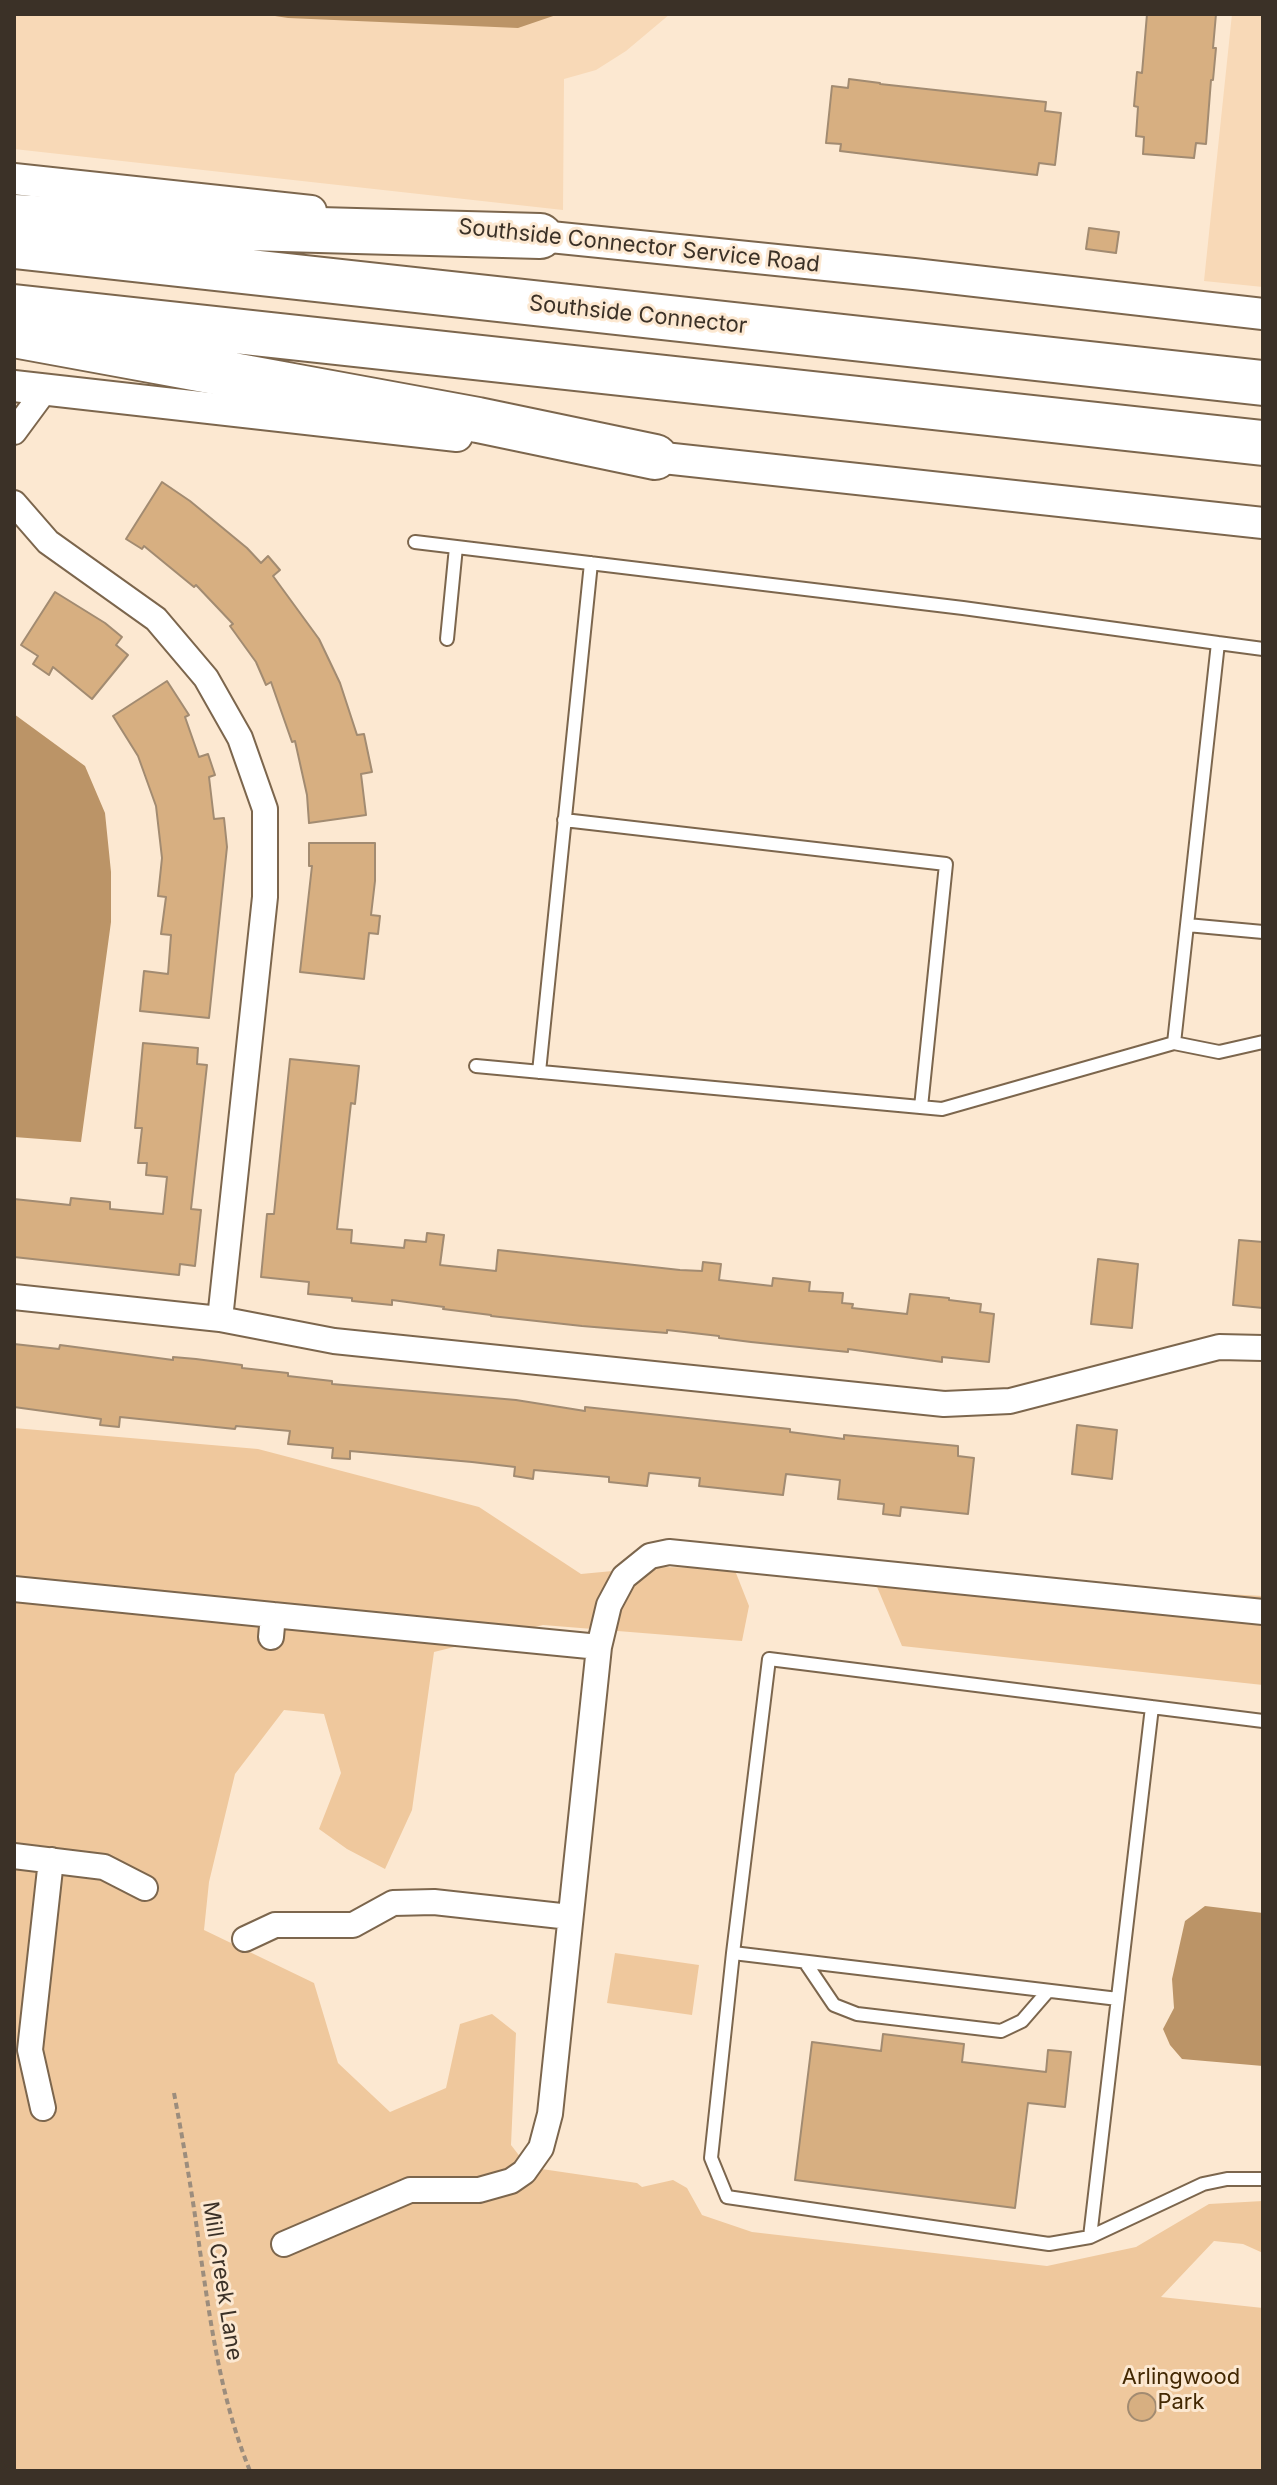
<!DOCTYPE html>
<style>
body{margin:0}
#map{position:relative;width:1277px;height:2485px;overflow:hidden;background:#fce8d1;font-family:Inter,sans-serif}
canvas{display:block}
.frame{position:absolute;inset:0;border:16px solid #3b3127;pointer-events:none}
</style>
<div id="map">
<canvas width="1277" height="2485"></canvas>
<div class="frame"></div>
</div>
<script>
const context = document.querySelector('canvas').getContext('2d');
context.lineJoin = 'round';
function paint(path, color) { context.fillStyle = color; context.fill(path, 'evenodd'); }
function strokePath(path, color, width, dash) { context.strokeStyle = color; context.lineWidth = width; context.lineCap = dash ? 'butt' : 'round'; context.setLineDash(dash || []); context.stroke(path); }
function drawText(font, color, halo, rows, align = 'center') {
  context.font = font + ' Inter,sans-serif'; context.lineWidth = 6; context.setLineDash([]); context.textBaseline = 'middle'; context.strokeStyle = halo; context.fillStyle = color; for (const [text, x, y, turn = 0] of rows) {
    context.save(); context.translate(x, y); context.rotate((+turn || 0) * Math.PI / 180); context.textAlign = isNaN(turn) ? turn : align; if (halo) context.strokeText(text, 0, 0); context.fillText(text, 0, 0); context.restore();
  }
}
const built = new Path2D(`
 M14,14H670L626,51L596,70L564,79L563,210L14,149Z
 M1232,14H1263V287L1204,281Z`);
const green = new Path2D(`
 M14,1428L258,1449L479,1507L581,1574L655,1567L734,1568L749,1606L742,1641L543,1625L434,1652L412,1810L385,1869L347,1849L319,1829L341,1773L324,1714L284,1710L235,1774L209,1882L204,1930L314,1983L338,2063L390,2112L446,2088L460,2024L492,2014L516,2033L511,2145L528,2167L637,2183L642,2187L673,2180L687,2188L702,2215L752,2232L1047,2266L1136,2247L1209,2204L1263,2201V2253L1243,2244L1214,2241L1161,2297L1263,2308V2471H14Z
 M872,1575L1263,1596V1685L902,1646Z
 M615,1953L699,1965L692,2015L607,2003Z`);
const water = new Path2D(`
 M262,14H559L518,28L288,18Z
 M14,714L85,766L105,813L111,872V922L81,1142L14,1137Z
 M1205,1906L1263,1913V2066L1182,2059L1170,2045L1163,2029L1174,2008L1172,1979L1185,1921Z`);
const building = new Path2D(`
 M1147,14H1216L1213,48H1216L1213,80H1211L1206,144L1196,143L1194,158L1143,154L1144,137L1136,136L1138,107L1134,106L1137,72L1142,73Z
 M849,79L880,83V84L1046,102L1045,111L1061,113L1055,165L1039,163L1037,175L840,151L841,144L826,143L832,86L848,88Z
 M1089,228L1119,232L1116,253L1086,249Z
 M162,482L190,501L247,548L261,563L268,556L280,570L273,576L319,639L340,683L357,735L364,734L372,772L361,774L366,815L309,823L307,795L295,741L292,742L271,682L266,685L256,662L230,626L233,624L196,585L194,587L144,546L142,549L126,539Z
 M55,592L105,623L122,637L116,645L128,655L92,699L53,667L49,675L33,664L38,656L21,645Z
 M167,681L189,715L185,717L199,757L208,754L215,775L209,777L214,819L224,818L227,847L209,1018L140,1011L144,971L168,974L171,935L161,934L166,897L158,896L162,858L156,806L138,756L113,716Z
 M309,843H375V881L371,915L380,916L378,934L369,933L364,979L300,972L312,866H309Z
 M143,1043L198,1048L197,1064L207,1065L191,1209L201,1210L195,1266L180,1264L179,1275L14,1257V1199L70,1205L71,1198L110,1202V1209L163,1214L167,1177L146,1175L147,1163H138L142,1128H135Z
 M290,1059L359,1066L355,1104L351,1103L337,1229L352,1230L351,1243L404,1248L405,1240L426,1242L427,1233L444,1235L440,1265L496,1271L498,1250L680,1270L702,1271L703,1262L721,1264L719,1280L772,1286L773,1278L810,1282L809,1291L843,1293L842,1303L853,1304L852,1308L907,1314L910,1294L949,1298V1300L981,1304L980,1312L994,1314L989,1362L942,1357V1362L848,1349V1352L751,1342L719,1338V1336L667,1330V1333L582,1326L491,1316V1315L443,1309L444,1307L392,1300V1305L352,1301V1298L308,1294L309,1282L261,1277L267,1214H274Z
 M1239,1240L1263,1242V1308L1233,1305Z
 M1098,1259L1138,1264L1132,1328L1091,1324Z
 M14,1344L59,1349L60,1345L173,1360V1357L196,1359L242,1365V1368L288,1373V1376L332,1381V1384L516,1400L585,1411V1407L790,1429V1432L844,1439V1435L958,1446V1456L974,1458L968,1514L901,1507L900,1516L883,1514L884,1504L838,1499L840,1480L786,1474L783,1495L699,1486L700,1478L649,1473L647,1486L609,1482V1477L534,1470L533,1479L514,1476L515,1467L472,1462L350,1451V1459L332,1458L333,1448L288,1444L290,1431L236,1426L235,1429L120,1417L119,1427L100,1425L101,1419L14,1407Z
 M1077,1425L1117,1430L1112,1479L1072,1474Z
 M883,2034L964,2044L962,2062L1046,2072L1048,2050L1071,2052L1065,2107L1028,2103L1015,2208L795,2180L812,2042L881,2051Z
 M1128 2407a14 14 0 1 1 28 0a14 14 0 1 1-28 0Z`);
const path = new Path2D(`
 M174,2093C184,2146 193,2198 200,2251C211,2326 221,2400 250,2471`);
const service = new Path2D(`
 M415,542L963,608L1218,643
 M447,639L456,547
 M564,820L946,864L921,1107
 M1187,925L1263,932
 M1174,1043L1219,1052L1263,1042
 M476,1066L942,1109L1174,1043L1218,643L1263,649
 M539,1072L591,563
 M733,1953L711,2158L727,2197L1049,2244L1090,2237L1203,2184L1227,2179H1263
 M805,1962L834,2005L857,2014L1001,2031L1022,2021L1048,1991
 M1118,1999L733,1953L769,1659L1263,1721
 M1090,2237L1152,1707`);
const minor = new Path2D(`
 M14,432L45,390
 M14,503L48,542L156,619L206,678L240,738L265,809V897L220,1319
 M14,1297L220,1319L334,1341L944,1404L1010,1401L1219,1347L1263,1348
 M14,1589L273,1615
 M271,1637L273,1615L599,1647
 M14,1856L104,1867L145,1888
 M245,1939L275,1925H353L393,1903L434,1902L570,1917
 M43,2108L30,2050L51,1860
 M284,2244L410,2190H479L511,2181L524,2172L541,2148L550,2114L599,1647L609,1605L624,1577L650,1556L669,1552L1263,1612`);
const tertiary = new Path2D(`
 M14,179L311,211
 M521,234L914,274L1263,314
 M14,386L457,436
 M636,455L1263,523`);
const motorway = new Path2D(`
 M14,217L209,227L540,236
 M14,246L1263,383
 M14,307L1263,443
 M14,335L478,420L655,457`);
const streetNames = [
 ["Southside Connector Service Road",639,246,6],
 ["Southside Connector",638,315,6],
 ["Mill Creek Lane",222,2281,81]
];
const parkNames = [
 ["Arlingwood",1181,2377],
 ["Park",1181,2402]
];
paint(built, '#f8d9b7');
paint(green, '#efc89d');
paint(water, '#bb9467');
paint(building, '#d7af81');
strokePath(building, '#a28b71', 2);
strokePath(service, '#7c664d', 16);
strokePath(minor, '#7c664d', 28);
strokePath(tertiary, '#7c664d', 34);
strokePath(motorway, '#7c664d', 48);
strokePath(path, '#9c8d7d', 4, [6, 4]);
strokePath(service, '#fff', 12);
strokePath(minor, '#fff', 24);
strokePath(tertiary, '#fff', 30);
strokePath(motorway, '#fff', 44);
drawText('22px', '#3b3127', '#fce8d1', streetNames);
drawText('22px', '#432802', '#fce8d1', parkNames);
</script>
